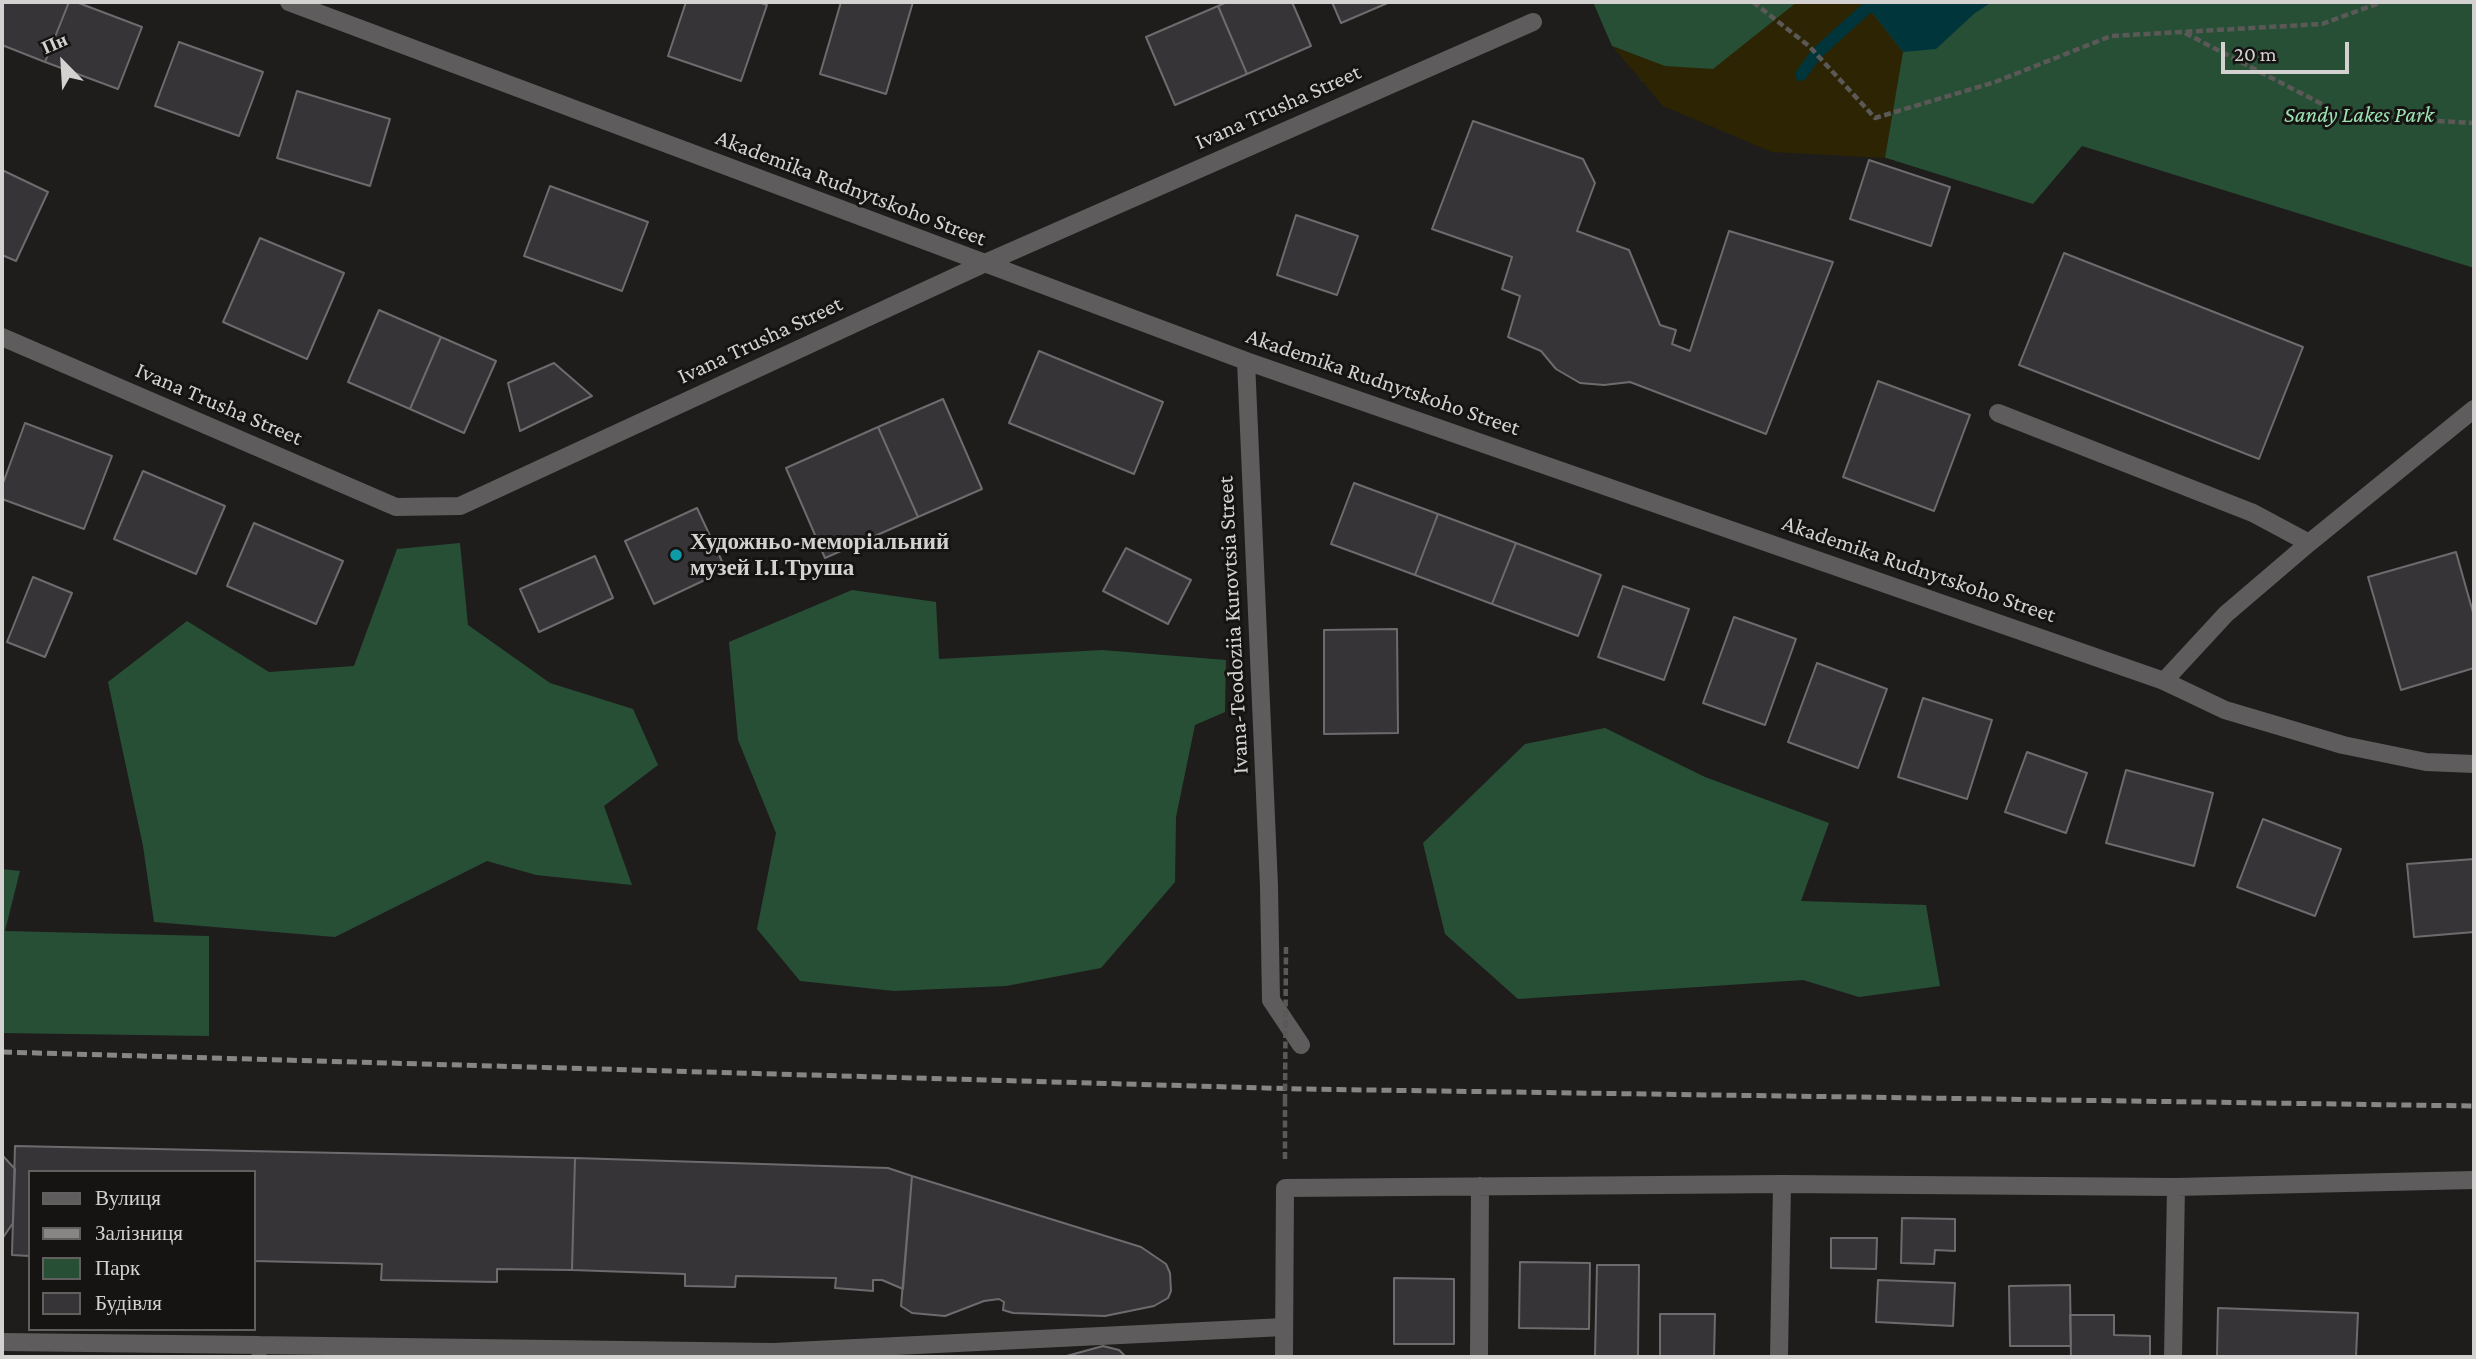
<!DOCTYPE html>
<meta charset="utf-8">
<style>
body{margin:0}
#map{position:relative;width:2476px;height:1359px;overflow:hidden;background:#1f1d1b;font-family:"Crimson Pro",serif}
canvas{display:block}
.frame{position:absolute;inset:0;border:4px solid #d4d2d1;pointer-events:none}
.legend{position:absolute;left:28px;top:1170px;width:228px;height:161px;box-sizing:border-box;background:#161412;border:2px solid #62605e;margin:0;padding:9px 12px;list-style:none;font-size:21px;color:#d4d2d1}
.legend li{display:flex;align-items:center;gap:14px;height:35px}
.legend b{width:35px;border:2px solid #62605e}
.north{position:absolute;left:28px;top:28px;width:70px;height:70px;-webkit-text-stroke:5px #161412;paint-order:stroke;rotate:336deg;font-size:19px;font-weight:700;line-height:28px;text-align:center;color:#d4d2d1}
.north::after{content:'';display:block;margin:auto;width:24px;height:32px;background:#d4d2d1;clip-path:polygon(50% 0,100% 100%,50% 72%,0 100%)}
.scale{position:absolute;left:2221px;top:42px;width:128px;height:32px;box-sizing:border-box;border:4px solid #d4d2d1;border-top:0;padding-left:9px;font-size:21px;line-height:24px;white-space:nowrap;color:#d4d2d1;-webkit-text-stroke:5px #161412;paint-order:stroke}
</style>
<div id="map">
<canvas width="2476" height="1359"></canvas>
<div class="frame"></div>
<ul class="legend">
<li><b style="height:9px;background:#5e5c5c"></b>Вулиця</li>
<li><b style="height:9px;background:#888685"></b>Залізниця</li>
<li><b style="height:19px;background:#274f36"></b>Парк</li>
<li><b style="height:19px;background:#363437"></b>Будівля</li>
</ul>
<div class="north">Пн</div>
<div class="scale">20 m</div>
</div>
<script>
const context = document.querySelector('canvas').getContext('2d');
context.lineJoin = 'round';
function paint(path, color) { context.fillStyle = color; context.fill(path, 'evenodd'); }
function strokePath(path, color, width, dash) { context.strokeStyle = color; context.lineWidth = width; context.lineCap = dash ? 'butt' : 'round'; context.setLineDash(dash || []); context.stroke(path); }
function drawText(font, color, halo, rows, align = 'center') {
  context.font = font + ' "Crimson Pro",serif'; context.lineWidth = 6; context.setLineDash([]); context.textBaseline = 'middle'; context.strokeStyle = halo; context.fillStyle = color; for (const [text, x, y, turn = 0] of rows) {
    context.save(); context.translate(x, y); context.rotate((+turn || 0) * Math.PI / 180); context.textAlign = isNaN(turn) ? turn : align; if (halo) context.strokeText(text, 0, 0); context.fillText(text, 0, 0); context.restore();
  }
}
const green = new Path2D(`
 M1593,2H2474V268L2082,146L2033,204L1641,81L1630,53L1612,46Z
 M460,543L468,625L550,683L633,709L658,765L604,806L632,885L536,875L487,861L335,937L154,922L143,846L108,682L187,621L269,672L354,666L397,549Z
 M852,590L936,602L939,659L1102,650L1226,660L1225,712L1195,725L1176,817L1175,882L1101,968L1006,986L894,991L800,981L757,929L776,833L738,740L729,642Z
 M1605,728L1705,777L1829,823L1801,901L1926,905L1940,986L1859,997L1803,980L1518,999L1445,934L1423,843L1525,744Z
 M2,869L20,871L5,931L209,936V1036L2,1033Z`);
const sand = new Path2D(`
 M1797,2H1864L1903,52L1885,158L1772,152L1663,106L1612,46L1665,66L1713,69Z`);
const water = new Path2D(`
 M1864,2H1992L1975,13L1936,49L1903,52Z`);
const stream = new Path2D(`
 M1801,75L1816,54L1868,7`);
const building = new Path2D(`
 M2,2H69L45,62L2,45Z
 M69,2H76L142,27L118,89L45,62Z
 M686,2H758L767,5L741,81L668,56Z
 M841,2H913L886,94L820,74Z
 M1227,2H1292L1311,46L1247,74L1218,6Z
 M1332,2H1390L1341,23Z
 M1218,6L1247,74L1175,105L1146,37Z
 M179,42L263,72L239,136L155,106Z
 M297,91L390,119L370,186L277,158Z
 M1473,121L1583,159L1595,183L1577,231L1629,250L1660,325L1676,330L1672,344L1690,351L1729,231L1833,262L1766,434L1630,382L1604,385L1580,383L1556,369L1541,351L1508,337L1520,296L1502,289L1512,257L1432,229Z
 M1869,160L1950,187L1931,246L1850,219Z
 M2,170L48,192L16,261L2,255Z
 M550,186L648,222L622,291L524,256Z
 M1296,215L1358,236L1337,295L1277,275Z
 M260,238L344,273L307,359L223,322Z
 M2064,253L2303,347L2259,459L2019,365Z
 M379,310L441,337L410,409L348,382Z
 M441,337L496,361L464,433L410,409Z
 M1039,351L1163,402L1134,474L1009,423Z
 M554,363L592,396L520,431L508,383Z
 M1878,381L1970,415L1934,511L1843,477Z
 M943,399L982,489L918,517L878,427Z
 M25,423L112,456L84,529L2,499V486Z
 M878,427L918,517L825,558L786,468Z
 M143,471L225,506L196,574L114,539Z
 M1354,483L1438,514L1415,575L1331,544Z
 M697,508L726,570L654,604L625,541Z
 M1438,514L1516,543L1492,604L1415,575Z
 M254,523L343,561L316,624L227,586Z
 M1516,543L1601,575L1578,636L1492,604Z
 M1126,548L1191,580L1168,624L1103,591Z
 M2456,552L2474,616V668L2401,690L2368,577Z
 M595,556L613,598L539,632L520,589Z
 M33,577L72,593L45,657L7,642Z
 M1623,586L1689,609L1664,680L1598,657Z
 M1734,617L1796,639L1765,725L1703,703Z
 M1397,629L1398,733L1324,734V630Z
 M1817,663L1887,689L1858,768L1788,742Z
 M1923,698L1992,720L1967,799L1898,777Z
 M2027,752L2087,773L2066,833L2005,812Z
 M2126,770L2213,793L2194,866L2106,843Z
 M2263,819L2341,849L2315,916L2237,887Z
 M2474,859V932L2414,937L2407,864Z
 M15,1146L575,1158L572,1270L497,1269V1282L381,1280L382,1264L254,1261V1172H30V1256L12,1255Z
 M2,1155L15,1169L13,1223L2,1239Z
 M575,1158L888,1168L912,1176L903,1289L882,1280H873V1291L835,1288L836,1278L736,1276L735,1287L685,1286V1274L572,1270Z
 M912,1176L1141,1247L1166,1264L1170,1273L1171,1291L1168,1298L1154,1306L1105,1316L1013,1313L1003,1310L1004,1302L999,1299L984,1301L945,1316L912,1313L901,1306Z
 M1902,1218L1955,1219V1251L1935,1250L1934,1264L1901,1263Z
 M1831,1238H1877L1876,1269L1831,1268Z
 M1520,1262L1590,1263L1589,1329L1519,1328Z
 M1597,1265H1639L1638,1357H1595Z
 M1394,1278L1454,1279V1344H1394Z
 M1878,1280L1955,1283L1953,1326L1876,1322Z
 M2070,1285L2071,1346H2010L2009,1286Z
 M2218,1308L2358,1313L2356,1357H2217Z
 M1660,1314H1715L1714,1357H1660Z
 M2070,1315H2114V1335L2150,1336V1357H2071Z
 M1103,1346L1119,1350L1126,1357H1063Z`);
const path = new Path2D(`
 M1753,2L1809,46L1875,118L1995,82L2111,36L2322,24L2382,2
 M2185,33L2345,116L2474,123
 M1285,1159V1101`);
const service = new Path2D(`
 M1998,413L2253,513L2309,543L2226,614L2164,681
 M2309,543L2474,409
 M1269,886L1271,1000L1301,1045
 M2,1342L259,1345V1350
 M253,1345L774,1352L1284,1327`);
const minor = new Path2D(`
 M289,2L1246,361L2164,681L2225,710L2343,745L2426,762L2474,764
 M2,337L396,507L460,506L983,264L1533,22
 M1246,361L1269,886
 M1284,1357L1285,1188L1782,1184L2176,1187L2474,1180
 M1479,1357L1480,1186
 M1779,1357L1782,1184
 M2173,1357L2176,1187`);
const rail = new Path2D(`
 M2,1052L1301,1089L2474,1106`);
const pathBridge = new Path2D(`
 M1285,1101L1286,946`);
const markers = [
 [676,555,7,"#0f9aa8"]
];
const streetNames = [
 ["Ivana Trusha Street",1278,107,-24],
 ["Akademika Rudnytskoho Street",851,188,21],
 ["Ivana Trusha Street",760,340,-25],
 ["Akademika Rudnytskoho Street",1383,382,19],
 ["Ivana Trusha Street",219,404,23],
 ["Akademika Rudnytskoho Street",1919,569,19],
 ["Ivana-Teodoziia Kurovtsia Street",1233,625,-93]
];
const parkNames = [
 ["Sandy Lakes Park",2359,115]
];
const poiNames = [
 ["Художньо-меморіальний",690,542],
 ["музей І.І.Труша",690,568]
];
paint(green, '#274f36');
paint(sand, '#2c2403');
paint(water, '#00363b');
strokePath(stream, '#00363b', 12);
paint(building, '#363437');
strokePath(building, '#6e6b6e', 2);
strokePath(path, '#5b5957', 4.5, [7, 3.5]);
strokePath(service, '#5e5c5c', 18);
strokePath(minor, '#5e5c5c', 18);
strokePath(rail, '#888685', 5, [10, 5]);
strokePath(pathBridge, '#5b5957', 4.5, [7, 3.5]);
for (const [x, y, r, color] of markers) { const dot = new Path2D(); dot.arc(x, y, r, 0, 2 * Math.PI); context.fillStyle = color; context.fill(dot); strokePath(dot, '#161412', 2.5); }
drawText('23px', '#d4d2d1', '#161412', streetNames);
drawText('italic 23px', '#9ce2b4', '#161412', parkNames);
drawText('bold 23px', '#d4d2d1', '#161412', poiNames, 'left');
</script>
